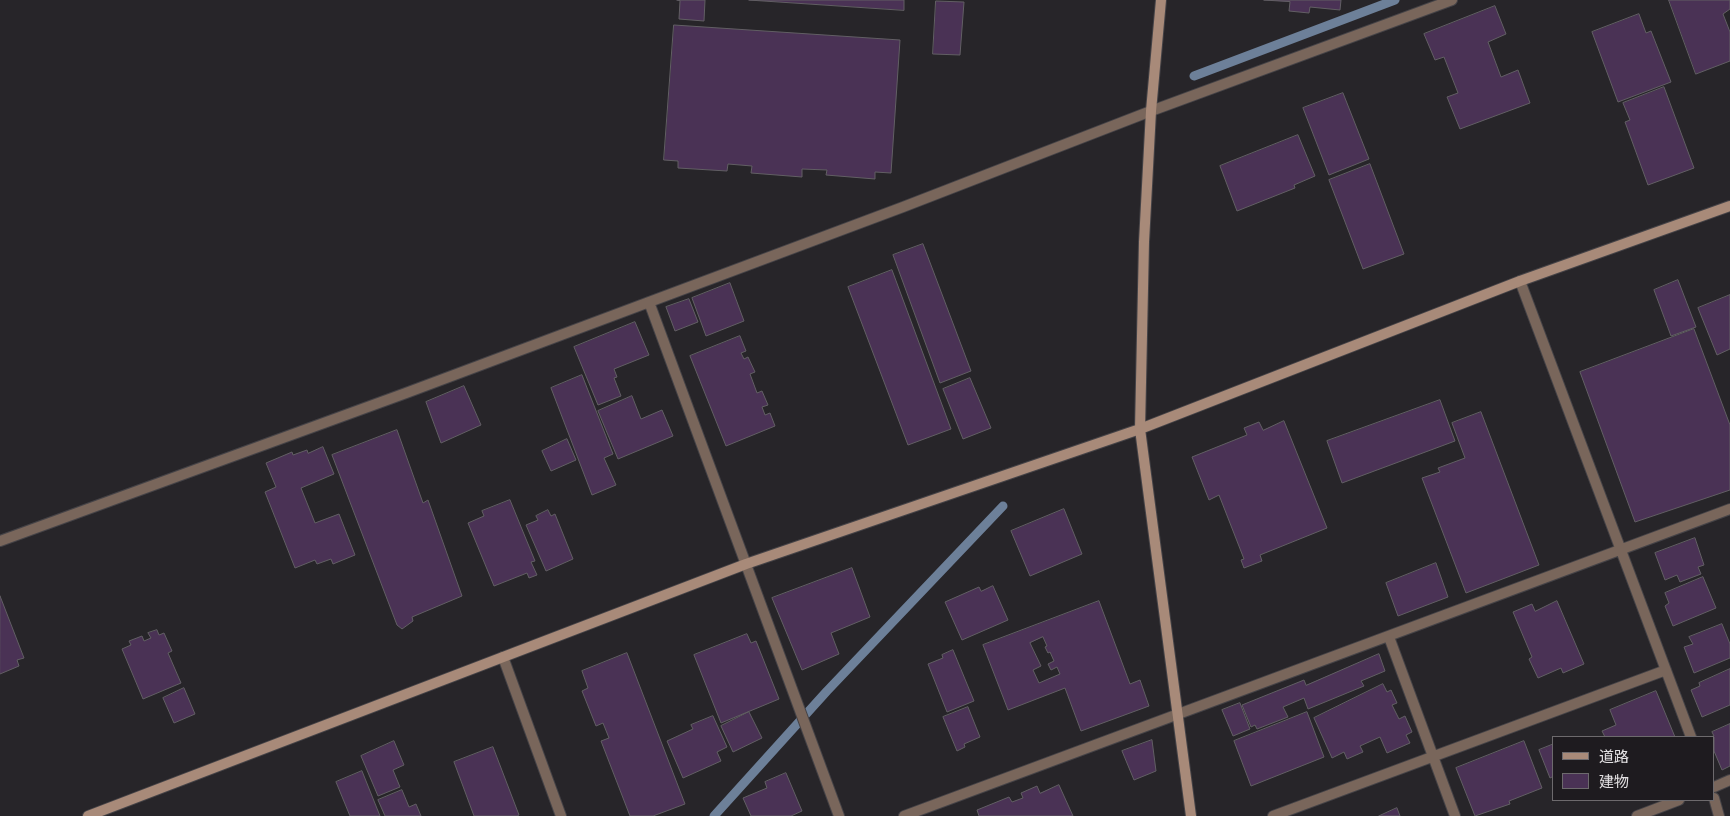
<!DOCTYPE html>
<meta charset="utf-8">
<style>
body{margin:0}
#map{position:relative;width:1730px;height:816px;overflow:hidden;background:#272529;font-family:Rubik,"Noto Sans JP",sans-serif}
canvas{display:block}
.legend{position:absolute;left:1552px;top:736px;width:162px;height:65px;box-sizing:border-box;background:#1e1b1f;border:1px solid #6d6a6d;margin:0;padding:6px 9px;list-style:none;font-size:15px;color:#e3e1e3}
.legend li{display:flex;align-items:center;gap:10px;height:25px}
.legend b{width:25px;border:1px solid #6d6a6d}
</style>
<div id="map">
<canvas width="1730" height="816"></canvas>
<ul class="legend">
<li><b style="height:6px;background:#a88a79"></b>道路</li>
<li><b style="height:14px;background:#4a3255"></b>建物</li>
</ul>
</div>
<script>
const context = document.querySelector('canvas').getContext('2d');
context.lineJoin = 'round';
function strokePath(path, color, width, dash) { context.strokeStyle = color; context.lineWidth = width; context.lineCap = dash ? 'butt' : 'round'; context.setLineDash(dash || []); context.stroke(path); }
function paint(path, color) { context.fillStyle = color; context.fill(path, 'evenodd'); }
const stream = new Path2D(`
 M1194,76L1395,0
 M714,816L827,691L1003,506`);
const building = new Path2D(`
 M677,0H705L704,21L679,19L680,1Z
 M749,0H904V10Z
 M1264,0H1341L1340,10L1310,7L1309,13L1289,11L1290,2Z
 M1669,0H1730V9L1723,14L1730,32V61L1696,74Z
 M936,1L964,2L960,55L933,54Z
 M1495,6L1506,34L1488,42L1501,77L1518,70L1530,103L1460,129L1447,97L1458,93L1444,57L1435,60L1424,34Z
 M1639,14L1646,33L1651,31L1671,82L1618,102L1592,32Z
 M674,25L900,40L891,173L875,172V179L826,175L827,170L802,169V177L751,173L752,166L728,164L727,171L678,168V161L664,160Z
 M1664,87L1694,168L1648,185L1625,122L1630,120L1623,103Z
 M1343,93L1369,159L1329,175L1303,108Z
 M1298,135L1315,176L1294,185L1295,188L1237,211L1220,166Z
 M1370,164L1404,254L1363,269L1329,180Z
 M923,244L971,371L940,383L893,255Z
 M892,270L951,429L908,445L848,287Z
 M1678,280L1696,327L1671,336L1654,290Z
 M730,283L744,321L706,336L692,298Z
 M1730,295V349L1717,355L1698,308Z
 M689,299L698,322L675,331L666,307Z
 M635,322L649,355L614,369L617,377L614,378L621,396L598,405L574,347Z
 M1694,329L1730,425V490L1635,522L1580,372Z
 M740,336L746,351L741,353L744,359L748,357L755,372L750,374L757,393L762,391L768,405L762,407L765,415L770,413L775,426L726,446L690,356Z
 M582,375L613,454L604,458L616,485L592,495L551,388Z
 M970,378L991,428L963,439L943,389Z
 M464,386L481,425L441,443L426,402Z
 M632,396L641,419L662,410L673,436L618,459L598,411Z
 M1440,400L1455,441L1342,483L1327,441Z
 M1481,412L1539,565L1466,593L1422,478L1440,472L1438,468L1465,458L1452,423Z
 M1284,421L1327,528L1260,555L1262,561L1244,568L1241,560L1244,559L1219,495L1209,500L1192,457L1247,435L1244,428L1259,422L1263,430Z
 M397,430L423,503L428,500L462,596L412,617L413,621L402,629L397,625L332,455Z
 M567,439L576,460L551,471L542,451Z
 M323,447L334,474L301,488L315,523L339,514L355,555L333,564L331,559L317,564L315,560L295,568L265,492L276,487L266,463L292,452L293,455L307,450L308,453Z
 M510,500L535,561L531,562L537,575L529,578L527,573L494,586L468,523L484,516L482,511Z
 M1064,509L1082,554L1030,576L1011,531Z
 M548,510L551,516L555,514L573,559L546,571L526,525L538,520L536,516Z
 M1695,538L1704,565L1698,567L1701,574L1680,582L1677,575L1665,580L1655,553Z
 M1436,563L1448,597L1398,616L1386,583Z
 M852,568L870,617L831,633L839,654L802,670L772,598Z
 M1703,577L1716,608L1673,626L1665,606L1669,603L1665,593Z
 M993,586L1008,620L962,640L945,602L979,587L981,591Z
 M0,596L24,658L17,660L19,666L0,674Z
 M1099,601L1130,684L1140,680L1149,706L1081,731L1065,688L1008,710L983,645ZM1043,637L1047,646L1045,647L1048,653L1050,652L1054,661L1048,664L1051,670L1057,667L1060,674L1039,683L1033,670L1041,666L1030,643Z
 M1557,601L1584,664L1563,673L1561,668L1538,678L1529,659L1532,657L1513,612L1532,604L1535,611Z
 M1722,624L1730,644V658L1694,673L1684,647L1693,644L1689,637Z
 M157,630L159,635L164,633L172,651L168,653L181,683L143,699L122,649L131,645L129,641L142,636L144,641L151,638L148,633Z
 M747,634L751,643L756,641L779,699L721,723L694,655Z
 M953,650L974,701L947,712L928,664L943,658L942,655Z
 M627,653L685,804L653,816H630L601,741L609,738L603,723L596,726L582,691L588,688L582,671Z
 M1379,654L1385,671L1361,681L1364,686L1308,709L1304,698L1283,707L1288,717L1257,729L1255,725L1251,727L1242,705L1304,680L1306,685Z
 M1730,669V705L1702,717L1691,690L1700,686L1699,683Z
 M1383,684L1387,692L1391,690L1397,703L1392,705L1399,719L1405,716L1412,732L1406,735L1410,743L1387,753L1380,737L1360,746L1363,752L1347,759L1344,752L1332,758L1314,718Z
 M184,688L195,714L174,723L163,698Z
 M1656,691L1675,737H1605L1602,731L1616,725L1610,710Z
 M1240,703L1250,729L1233,736L1222,710Z
 M968,707L980,737L964,744L965,747L957,751L943,717Z
 M749,712L762,738L733,752L721,726Z
 M1307,712L1324,757L1251,786L1234,741Z
 M713,716L727,747L717,752L721,761L683,778L667,741L693,729L691,725Z
 M1730,724V766L1722,770L1714,751V737H1710L1714,736L1712,732Z
 M1152,740L1156,771L1134,780L1122,751Z
 M394,741L404,765L393,770L400,787L378,796L361,756Z
 M1524,741L1542,788L1509,801L1510,804L1475,816L1456,768Z
 M1554,744V776L1550,778L1539,750Z
 M493,747L519,815L517,816H474L454,762Z
 M362,771L380,816H350L336,782Z
 M786,773L802,811L791,816H751L743,798L767,788L765,782Z
 M1059,785L1073,816H979L977,810L1009,797L1012,802L1023,798L1021,793L1037,786L1040,793Z
 M402,790L409,807L416,804L421,816H385L378,800Z
 M1397,808L1400,816H1379Z`);
const street = new Path2D(`
 M1520,281L1691,737
 M649,302L839,816
 M0,541L406,393L903,207L1151,111L1452,0
 M1389,637L1455,816
 M503,657L561,816
 M1714,787L1730,780
 M1714,798L1719,816
 M904,816L1730,509
 M1273,816L1666,670
 M1637,816L1679,800`);
const secondary = new Path2D(`
 M1161,0L1151,111L1144,242L1140,429L1191,816
 M88,816L746,564L1140,429L1520,281L1730,206`);
strokePath(stream, '#6d8099', 9);
paint(building, '#4a3255');
strokePath(building, '#625f64', 1);
strokePath(street, '#454347', 12);
strokePath(secondary, '#454347', 12);
strokePath(street, '#79665b', 10);
strokePath(secondary, '#a88a79', 10);
</script>
